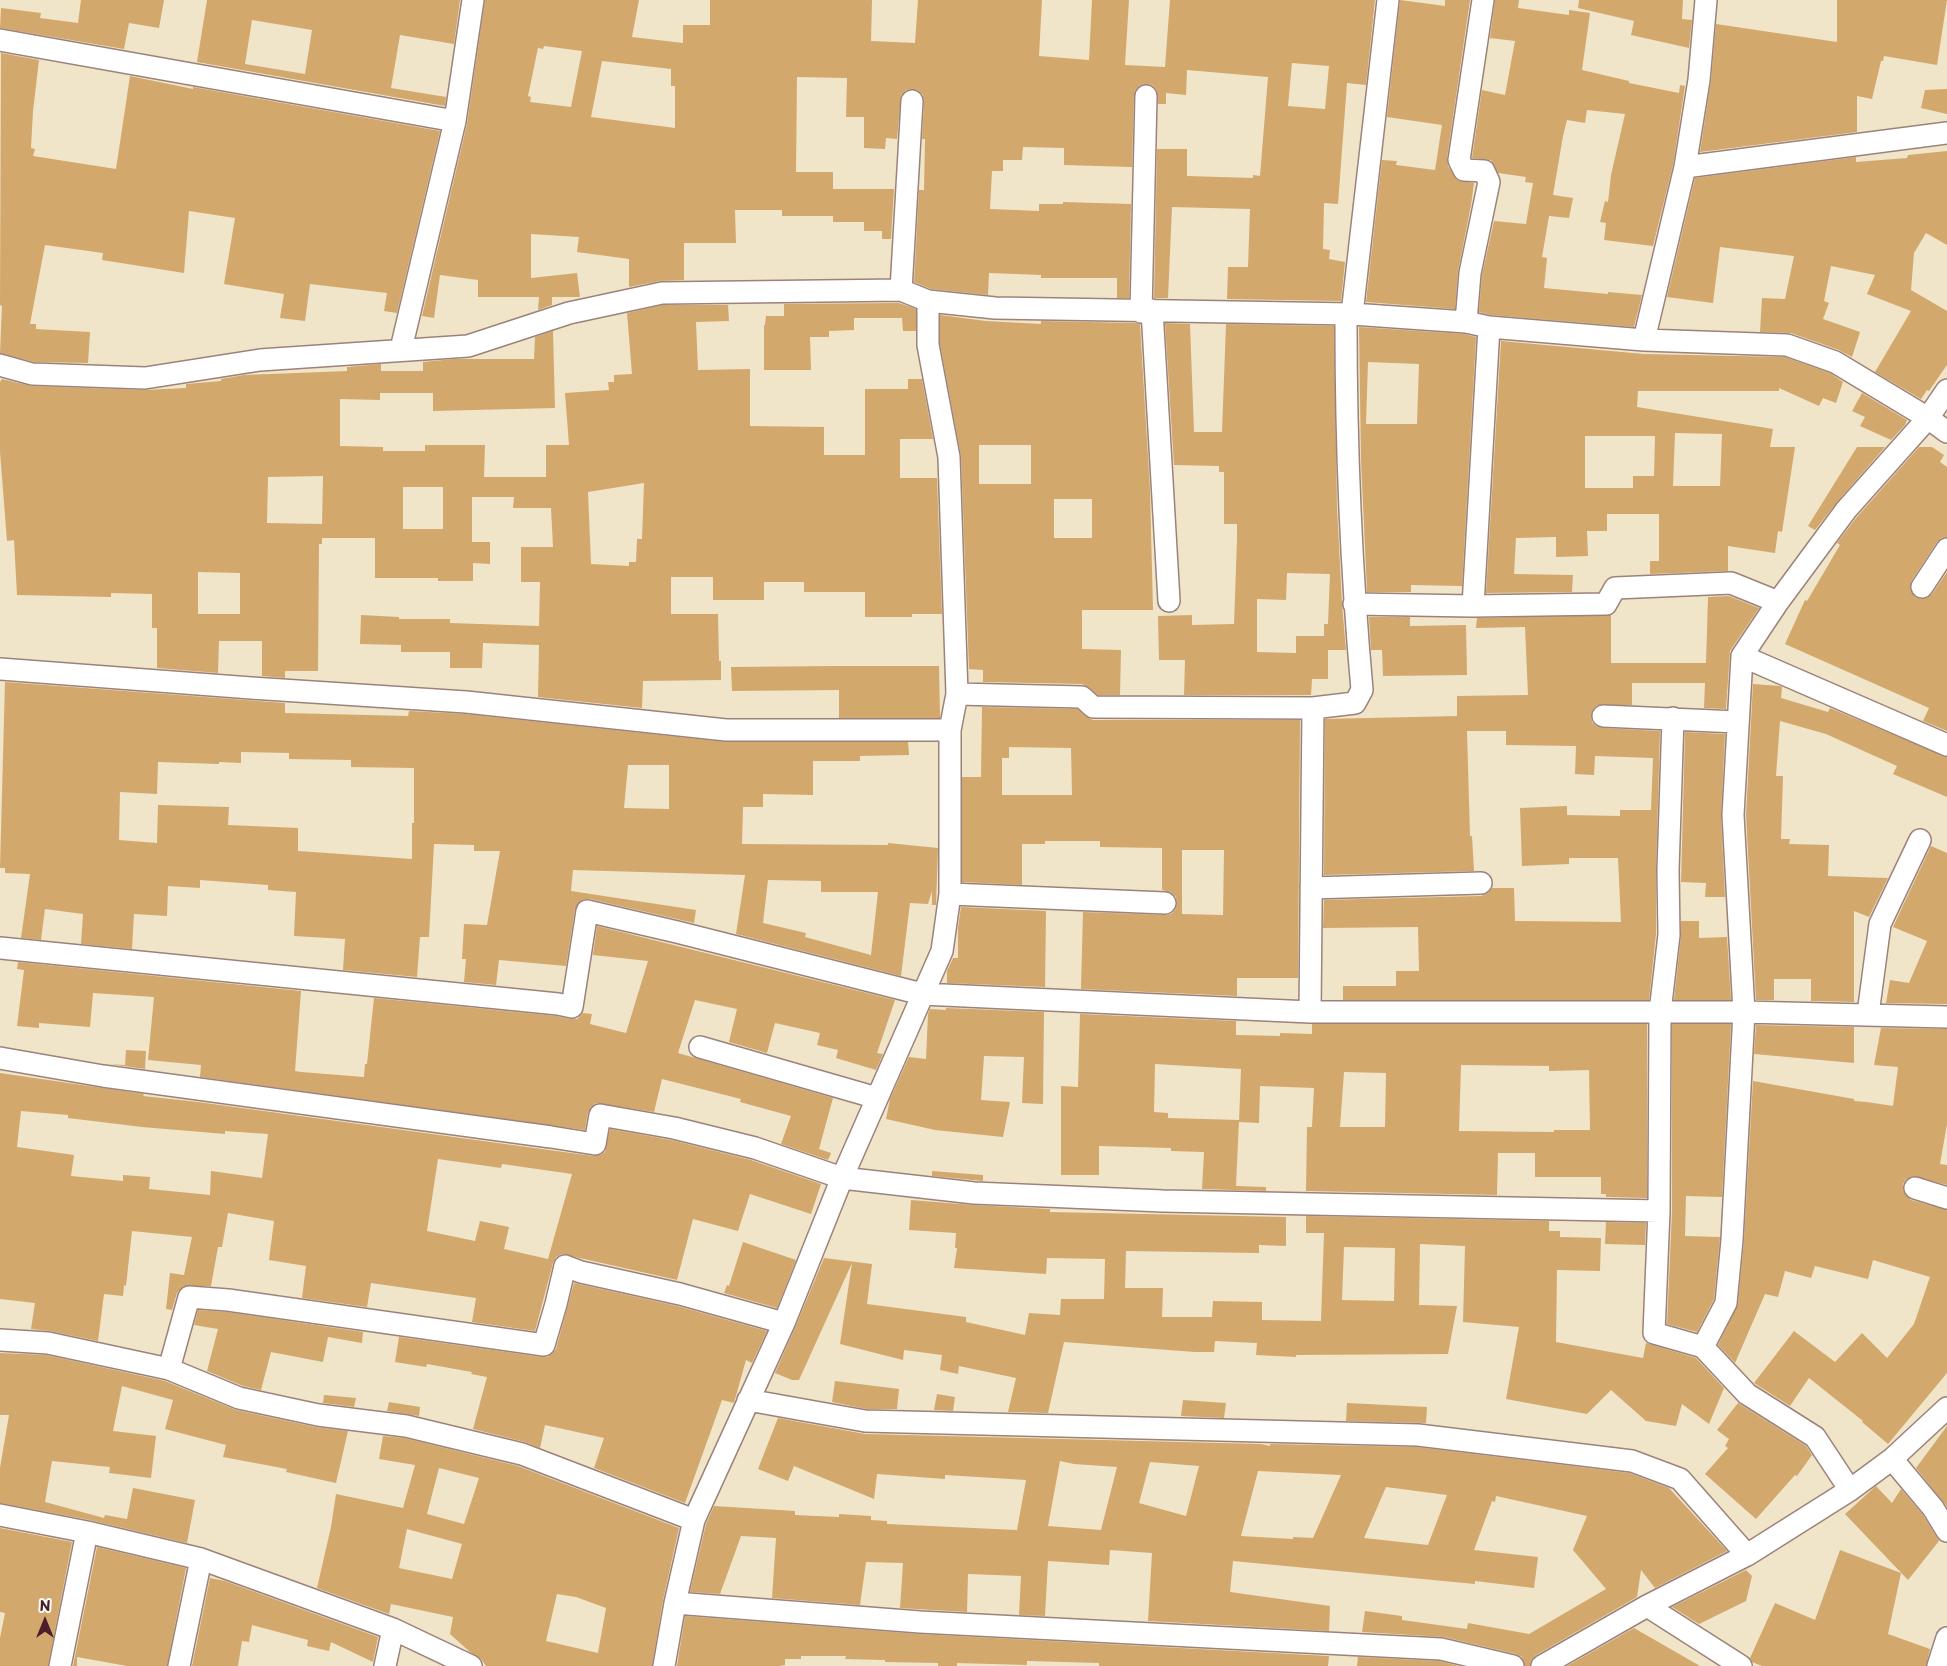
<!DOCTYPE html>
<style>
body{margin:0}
#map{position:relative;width:1947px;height:1666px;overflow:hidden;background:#f0e5c9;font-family:"Playpen Sans",sans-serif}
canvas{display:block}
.north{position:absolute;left:20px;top:1596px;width:50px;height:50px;-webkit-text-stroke:4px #fdfcf7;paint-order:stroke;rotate:0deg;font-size:14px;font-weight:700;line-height:20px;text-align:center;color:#4a1f2b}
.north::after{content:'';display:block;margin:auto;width:18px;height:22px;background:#4a1f2b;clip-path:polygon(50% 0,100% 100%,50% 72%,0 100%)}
</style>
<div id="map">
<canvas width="1947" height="1666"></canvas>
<div class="north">N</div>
</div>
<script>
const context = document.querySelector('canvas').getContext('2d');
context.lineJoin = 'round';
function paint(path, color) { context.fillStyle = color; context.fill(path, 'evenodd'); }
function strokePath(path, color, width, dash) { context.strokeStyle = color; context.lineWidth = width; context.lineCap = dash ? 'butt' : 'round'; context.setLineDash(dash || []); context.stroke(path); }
const building = new Path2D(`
 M81,0H164L159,28L129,23L124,49L0,28L1,8L41,13L40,18L78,23Z
 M207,0H460L454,44L400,35L391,88L446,97L445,106L197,62ZM252,20L312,30L305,74L245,64Z
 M485,0H639L632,37L683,43V25H710V0H872L871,41L915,43L918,0H1042L1039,56L1089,60L1092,0H1129L1125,65L1165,67L1170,0H1375L1366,85L1347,83L1338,204L1324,203L1323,249L1330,250L1329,259L1345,262L1341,301L1227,299L1228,267H1248L1250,209L1172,207L1168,298H1154L1157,149H1187V176L1253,178V175L1260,176L1268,77L1187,70L1186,95L1166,93V104H1158L1157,90L1152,85L1146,84L1140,85L1135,90L1134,96L1132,167L1064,165V148L1023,147L1022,160H1003V171H992L990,209L1039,211V204H1063V202L1131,204L1129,298H1117V278H1041V275L989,273L988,295L931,289L914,282L919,190H924L925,139H922L924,102L923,95L918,90L912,89L906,90L901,95L897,139L886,138L885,149L864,148V117H846L847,78L797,77L796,172H833V189H894L891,239H882V231H864V222H833V216H782V210H735L736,243H684V280L660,281L629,287V259L577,252L579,237L531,234V278L577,273L580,297H552V305L538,310L539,297H478V280L440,275L434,318L422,316L467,124ZM544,46L582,51L571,107L530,102L531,97L528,96L538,48L543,49ZM602,61L671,69V86H675V128L591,117ZM1292,63L1329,66L1325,109L1288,106Z
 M1400,0L1445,6V0H1470L1447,158L1448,166L1457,180L1474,183L1471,205L1458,271L1455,309L1366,302L1382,160L1397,161L1396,165L1435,170L1442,125L1387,117Z
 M1495,0H1519L1518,8L1569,15V10L1590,13L1582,70L1629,81V83L1679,93L1680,85L1685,86L1673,165L1653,246L1604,240L1606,223L1600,222L1605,201L1608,202L1611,175L1625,114L1587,110L1585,123L1567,120L1563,136L1553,195L1573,198L1569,218L1549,216L1542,257L1547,258L1544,288L1608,294V292L1642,295L1634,327L1491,315L1479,312L1482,275L1494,221L1526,224L1533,183L1525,182L1526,177L1498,173L1491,160L1472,158L1482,90L1505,95L1515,41L1490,38Z
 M1579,0H1683L1682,19L1692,20L1689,48L1631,35L1634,21L1578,8Z
 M1837,0H1947L1937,65L1884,56L1883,61H1881L1872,99L1857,96V132L1700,152L1711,81L1716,24L1837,42Z
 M1,53L39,60L33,111L31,148L35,149L33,156L116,169L130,76L193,89V87L440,131L397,313L384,311L387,293L310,284L305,321L280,318L284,294L224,284L235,218L189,211L184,273L102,260L103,253L45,245L30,324H36V329L90,332L88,363L34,362L0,353L2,306L0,305Z
 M1947,89V114L1921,108L1925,90Z
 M1947,151V245L1926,233L1914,253L1911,290L1947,311V365L1929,391L1927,390L1921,399L1875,372L1911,311L1867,294L1875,275L1831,266L1824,301L1829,303L1823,319L1860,332L1852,357L1839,350L1791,333L1760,332L1762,298L1785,299L1794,256L1720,247L1713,303L1667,297L1695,178L1856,157V162L1907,158L1908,155Z
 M899,303L916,309V331H903L902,318H854V330L829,331V337H810L811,370H764V325H765L766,316H784V304Z
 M663,305H728L729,321L696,322L698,370L750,369V426L824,427V455H865V389H908V379H922L933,439H900V478H937L942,614H912V617H865V592H804V582H764V600H713V577H671V614H718L719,661H721V680L643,681L642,708L538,697L539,645L483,643L482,668H450V652H401V645L360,644L361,615L399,617V619H450V623L539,626L540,582H521V547H553L551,508H513L514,497H472V542H490V564L473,563V581H438V578H375V538H322V544H319L318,671H285V678L262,676V641H219L218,673L157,668V628H152V594L111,593V597L17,595L14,540L7,541L0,452V382L2,379L31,386L145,390L186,388V384L221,381V379L244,375L347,371V367L381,364V371H423V362L454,359H534L535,337L553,331L555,408L433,411V393H380V400L340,399V446L383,447V451H425V445H485L484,477H546V445H569L565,393L609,390L608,382H614V375L632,374L627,313ZM323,476L322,524L267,523L268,477ZM644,483L642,539H637L636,562H629V566L591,564L588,492ZM403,487H443V529H403ZM198,572L240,573V614H198Z
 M940,315L986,321L1041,324V321L1135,323L1140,324L1150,490L1153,610H1082V649L1121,650L1120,695H1098L1090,688L1082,684L983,682V670L969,669L961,456L940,344ZM979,445H1031V484H979ZM1054,499H1092V538H1054Z
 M1165,323L1190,324L1194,432H1222L1226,324L1334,326L1337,507L1342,604L1346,650H1328V679H1312L1311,695H1184L1185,660H1159L1158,616L1192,615V625L1234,624L1237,540V524H1224V472H1219V466L1174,465ZM1287,573L1330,574L1328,624H1324V636H1296V653L1257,652V599L1286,600Z
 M1359,327L1464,334L1476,337L1462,586L1411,585V592H1367L1361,460ZM1368,362L1419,364L1417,424H1366Z
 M1501,341L1644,354L1785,357L1830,373L1843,382L1836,403L1823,398L1819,406L1779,388V391H1638L1637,407L1773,429L1770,447H1795L1782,532L1778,531L1775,553L1728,546V571L1650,574V561H1659V514H1607V531H1587L1588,556L1556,557V537L1516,538L1514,574L1573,575L1572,592L1486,593ZM1675,433L1722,434L1720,486H1673ZM1585,436H1655L1654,476H1633V488H1585Z
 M1862,393L1907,420L1905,425L1891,440L1860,426L1865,417L1852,411Z
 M1857,447H1885L1837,502L1815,530L1808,526Z
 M1919,447H1932L1944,455L1940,462L1947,467V537L1941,538L1937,542L1912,580L1910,587L1911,592L1915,597L1921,599L1927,598L1932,594L1947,572V731L1923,721L1929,708L1785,644L1805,600L1807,601L1840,545L1837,543L1856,518Z
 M1729,596L1759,608L1730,651L1726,709L1704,708L1705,683H1632V705H1598L1593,709L1591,715L1592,722L1596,726L1602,728L1660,731L1656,870V934L1649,1000H1343V986H1396V971H1419L1418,927L1323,928L1324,900L1481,896L1488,893L1492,888H1514L1515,921L1621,922L1618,858H1569V864L1522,866L1520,808L1567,806V815L1620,816V810H1651L1653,758L1595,756L1594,775L1575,774L1576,746L1506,745V731H1467L1470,836H1472L1474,871L1324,875L1325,719L1457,716V696L1528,695L1525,627L1476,628L1477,618L1611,615V663H1706L1708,597Z
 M1369,617H1410V626L1466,625L1467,675L1383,676L1382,650H1371Z
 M835,666H939L940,718H839V690L732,691L731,667Z
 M5,682L285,703V713L408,716L409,711L465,714L726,742H908L909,755L860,756V761H813V795L763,794V807H743L742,844L888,845V843L938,848L936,905H932V891L928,904L910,903L901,976L736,934L745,875L573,870L571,891L696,910L694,923L590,899H584L578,903L575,909L566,966L499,960L496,985L464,982L466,959H462L464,924L487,925L500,851H474V845L434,844L429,937H420L417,977L343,970L345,939L294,936L296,892L268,890V885L200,880V888L168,886L167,916L134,914L132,949L81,944L83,914L45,909L41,940L21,938L30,874L5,873V868H0ZM241,752L289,753V759L351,760V767L414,768V823H412V859L298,851V828L228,825L229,807L158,805L157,843L119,840L120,792L157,794L158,762L219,764V762L241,763ZM628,765H669V809L624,808ZM768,880L821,881V892H878L871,955L805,937L806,933L763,923Z
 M1753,684L1780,686L1782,687L1781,698L1828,712L1830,708L1947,757V797L1893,774L1897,766L1826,734L1780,721L1776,776H1783L1781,839H1790L1789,844L1829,845L1828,876L1888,878L1869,917L1854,911V1002L1811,1001V979H1774V1000H1756L1746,815Z
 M982,707L1077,709L1085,716L1093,720H1300L1298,978H1237V996L1081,989L1083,912L1164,915L1171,914L1176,909L1177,903L1176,897L1171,892L1162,890V848L1100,847V841H1045V844H1022V885L962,882V777H981ZM1009,747L1071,748L1072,795H1002V758H1009ZM1182,850H1224L1223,915L1182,914Z
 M1685,732L1725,734L1721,816L1725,897H1705L1706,883L1681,882Z
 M1931,846L1947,853V1004L1886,1003L1890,980L1909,983L1927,941L1893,927Z
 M961,907L1046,911L1045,987L947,983V971L953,958H958V928Z
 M1681,921H1699V938L1727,937L1731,1000H1674L1681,936Z
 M597,926L895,1000L877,1053L883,1054L876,1070L836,1058L838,1050L817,1045L820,1033L775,1023L767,1053L729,1042L737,1009L695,1000L678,1053L833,1098L819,1149L831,1153L828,1160L781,1144L791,1116L740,1102L741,1099L662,1079L654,1112L596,1103L591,1107L588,1112L585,1130L200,1077L201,1065L148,1060L154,997L93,993L90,1027L39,1023V1028L17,1026L24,970L17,969L18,962L301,991L295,1071L301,1072L364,1077L365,1064H367L374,998L556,1016L570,1019H577L583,1013L592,1014L590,1024L626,1033L648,961L593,955Z
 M946,1008L1044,1012L1043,1104L1022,1103L1024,1057L984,1056L981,1100L1010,1102L1003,1137L935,1130L886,1119L890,1099L909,1057L926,1059L928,1014L930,1009L946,1010Z
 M1080,1014L1236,1021V1035L1280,1036V1033L1312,1034V1024H1647V1198L1606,1197V1194H1601V1177H1535V1153H1498L1497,1195L1306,1191L1307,1127H1312L1314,1088L1260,1086L1259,1123L1239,1122L1241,1069L1155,1064L1154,1112L1168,1113V1118L1239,1120L1236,1186L1266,1187V1191L1202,1189L1204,1152L1171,1151V1148L1099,1146V1175H1061V1086L1078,1087ZM1461,1065L1549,1066V1071L1589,1070L1590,1130H1554V1132L1459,1131ZM1344,1072L1386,1073L1385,1127H1340Z
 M1672,1024H1731L1722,1197L1686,1196L1685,1236L1720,1237L1714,1299L1697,1332L1667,1324L1672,1211Z
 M1756,1025L1854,1027V1063L1754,1054Z
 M1881,1028L1947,1029V1124L1940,1164L1947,1165V1185L1913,1176L1906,1179L1903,1184V1190L1906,1196L1911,1200L1947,1210V1373L1888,1444L1862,1422L1863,1421L1809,1378L1790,1406L1754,1383L1794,1331L1835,1362L1862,1333L1887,1358L1914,1324L1930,1277L1873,1260L1868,1279L1815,1266L1811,1278L1785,1271L1778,1297L1765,1294L1735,1363L1718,1345L1738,1304L1744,1241L1753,1081L1854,1099V1101L1867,1102L1893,1106L1898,1067L1874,1065Z
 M126,1050L146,1051L145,1069L110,1064L125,1065Z
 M0,1073L144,1094L143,1096L198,1102L593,1156L600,1155L605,1152L610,1129L671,1140L751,1160L821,1184L811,1214L750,1194L738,1231L693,1219L677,1280L562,1254L556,1257L553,1263L535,1331L472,1322L476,1298L371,1283L367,1307L302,1298L306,1266L269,1260L274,1221L228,1213L222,1247H218L211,1286H184L177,1293L172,1310L166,1309L170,1273L184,1275L192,1237L132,1231L126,1286L124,1285L123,1296L104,1294L98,1341L50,1331L31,1329L35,1303L0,1299ZM21,1111L68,1115V1118L142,1127L225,1134V1131L268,1134L262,1178L211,1171L210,1195L149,1189L150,1177L123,1175V1181L71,1176L74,1155L17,1147ZM438,1159L501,1168L502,1164L572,1174L548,1259L504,1249L509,1227L480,1221L475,1241L427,1231Z
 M932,1171L983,1175V1181L932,1176Z
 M911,1200L973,1205L1050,1209V1212L1286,1217V1246L1259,1245V1253L1126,1251L1125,1288H1163L1162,1317H1212L1213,1301L1262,1302V1320L1321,1321L1324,1233H1306V1216L1549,1221V1231H1560V1237L1601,1238L1600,1271L1557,1270L1556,1342L1643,1358L1646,1343L1696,1358L1724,1388L1709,1424L1682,1404L1676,1426L1646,1421L1611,1390L1587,1414L1506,1399L1519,1327L1463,1322L1465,1246L1420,1244L1419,1305L1457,1306L1448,1354L1296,1355V1357L1256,1355L1257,1343L1215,1341L1214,1352H1195L1064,1342L1048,1413L1008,1412L1016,1378L959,1366L958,1374L940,1370L942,1355L904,1350L903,1360L840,1344L852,1263L799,1380H792L775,1373L795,1328L824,1258L872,1264L867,1304L966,1317V1322L1025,1335L1029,1313L1060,1315L1061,1299H1104L1105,1259L1047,1258L1046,1274L954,1268L957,1248H955L956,1233L909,1230ZM1344,1247L1395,1248L1394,1301L1342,1300Z
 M1606,1222L1646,1223L1645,1245L1605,1244Z
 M743,1242L796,1260L777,1308L724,1293L727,1285L729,1286Z
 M574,1283L677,1306L767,1331L752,1363L746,1360L734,1403L722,1400L685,1503L594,1468L604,1438L545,1425L540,1448L525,1442L473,1429L487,1377L471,1374L472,1372L427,1364L426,1367L395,1362L399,1337L542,1357H548L556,1349Z
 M198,1310L227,1312L363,1332L362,1343L328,1337L323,1362L271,1352L261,1390L243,1386L207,1371L218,1329L194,1325Z
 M0,1353L46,1355L165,1381L236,1410L315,1427L348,1431L336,1483L286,1472L287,1469L223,1457L226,1445L165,1429L173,1400L122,1386L113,1431L156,1436L151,1478L109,1473L110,1467L52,1461L45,1502L104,1518L105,1515L127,1519L133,1488L195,1500L187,1543L90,1520L0,1503V1468L9,1415H0Z
 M835,1381L899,1389L897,1409H866L832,1402Z
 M937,1394L955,1397L953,1411L934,1410Z
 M324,1395L356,1398L354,1407L323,1403Z
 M1183,1400L1226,1403L1224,1418L1181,1416Z
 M389,1402L420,1407L419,1416L387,1411Z
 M1347,1403L1427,1407L1426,1423L1346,1421Z
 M1738,1403L1806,1446L1812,1455L1797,1476L1795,1475L1756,1519L1705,1474L1728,1448L1725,1446L1729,1439L1717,1430Z
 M778,1418L865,1434L1261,1444L1270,1446V1444L1417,1447L1629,1473L1669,1488L1727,1551L1655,1588L1641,1570L1637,1597L1536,1655L1531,1660L1530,1666H1525L1522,1657L1516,1654L1444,1637L1362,1632L1365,1611L1402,1616V1620L1467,1629L1468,1623L1529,1634L1606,1589L1573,1550L1587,1516L1496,1496L1495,1502L1492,1501L1474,1550L1538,1557L1534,1588L1475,1581V1584L1233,1561L1230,1592L1330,1606L1329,1631L1148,1621L1152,1553L1110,1550L1109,1565L1048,1561L1045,1616L1019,1615L1021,1576L968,1574L967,1612L900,1608L903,1563L866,1562L860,1605L772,1598L776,1538L741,1536L720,1594L690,1592L706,1524L714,1506L795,1511V1515L839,1517V1514L871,1516V1520L887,1521V1524L1017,1530L1026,1480L945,1475V1479L877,1474L874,1499L794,1466L788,1481L758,1469ZM1060,1461L1074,1464L1117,1467L1101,1530L1048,1526ZM1150,1462L1199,1466L1186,1516L1139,1503ZM1258,1471L1341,1475L1313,1538L1293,1537V1539L1241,1536ZM1386,1487L1447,1495L1428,1545L1364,1538Z
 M1947,1426V1507L1916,1468Z
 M383,1436L404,1438L518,1466L679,1528L663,1600L652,1666H486L481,1659L470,1652L450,1634L453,1617L391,1604L389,1614L317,1588L331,1527L336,1494L403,1508L415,1465L379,1459ZM439,1468L479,1478L464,1524L427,1514ZM407,1529L462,1544L452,1579L399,1568ZM557,1594L576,1597L606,1608L598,1653L546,1641Z
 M1876,1486L1892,1503L1901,1489L1923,1515L1939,1541L1908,1580L1845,1514Z
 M0,1528L72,1542L48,1666H0V1638L5,1613L0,1612Z
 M97,1547L186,1568L167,1666H127L77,1657V1666H73Z
 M1840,1550L1901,1573L1888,1634L1930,1649L1926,1666H1762L1752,1662L1750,1658L1775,1603L1815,1620Z
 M1746,1570L1752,1576L1746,1601L1699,1624L1672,1607Z
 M210,1578L225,1581L378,1637L373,1662L331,1642L329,1651L307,1646L308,1640L252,1625L249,1642L242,1641L238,1666H192Z
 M685,1616L919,1634L1329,1656L1328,1666H1099V1663L1027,1661V1665L957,1663V1666H938V1663L885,1662V1660L845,1659L846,1656H801V1659H785V1665L779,1666H677Z
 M1634,1628L1700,1666H1567Z
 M1358,1657L1439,1661L1459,1666H1357Z`);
const street = new Path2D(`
 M0,40L455,121
 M1685,167L1947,133
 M901,290L912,101
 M1152,310L1169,601
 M1141,312L1146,96
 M1466,322L1470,273L1489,182L1484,171L1464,170L1459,160L1483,0
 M1644,340L1685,167L1699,80L1706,0
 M401,349L455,121L473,0
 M0,365L32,374L145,378L260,360L468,346L569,313L662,293L901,290L928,301L995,308L1352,314L1466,322L1489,327L1644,340L1787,345L1835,362L1928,418L1947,432
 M1922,587L1947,549
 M1354,604L1473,606L1606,604L1615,588L1731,583L1778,602
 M1473,606L1489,327
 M1742,656L1947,745
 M0,669L251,688L466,702L726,730H950
 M957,694L1082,697L1093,707L1313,708L1355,703L1362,690C1351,568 1346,445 1346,322L1352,314L1388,0
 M1603,716L1737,722
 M1673,718L1668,870L1669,935L1660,1012L1659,1211L1654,1333L1703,1347L1747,1394L1815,1437L1850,1490
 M1311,888L1481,883
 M950,894L1165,903
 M0,948L558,1004L572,1007L587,911L677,932L922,994L1310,1012H1744L1947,1017
 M1310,1012L1313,708
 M1868,1014L1880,924L1920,840
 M700,1047L877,1098
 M0,1058L103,1076L551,1137L595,1144L600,1115L674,1128L755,1148L842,1178L974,1193L1163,1201L1659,1211
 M1915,1188L1947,1198
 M0,1340L48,1343L169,1369L239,1398L318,1415L406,1426L522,1454L694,1520
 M1703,1347L1726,1303L1732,1240L1744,1012L1733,815L1742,656L1778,602L1846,510L1928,418L1947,390
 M169,1369L189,1297L228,1300L544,1345L556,1304L565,1266L581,1272L680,1294L784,1323
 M748,1400L865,1421L1418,1435L1632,1461L1680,1479L1747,1555
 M1892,1459L1933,1508L1947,1531
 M0,1515L87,1532L201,1559L393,1629L471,1666
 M675,1603L920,1622L1441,1649L1513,1666
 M1647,1606L1741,1666
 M60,1666L87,1532
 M179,1666L201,1559
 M385,1666L393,1629
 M664,1666L675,1603L694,1520L784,1323L842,1178L942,951L950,894V730L957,694L949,457L928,345V301
 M1542,1666L1647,1606L1747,1555L1850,1490L1892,1459L1947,1408
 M1938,1666L1947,1638`);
paint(building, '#d2a86d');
strokePath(street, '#9d827a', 24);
strokePath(street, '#fff', 21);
</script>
